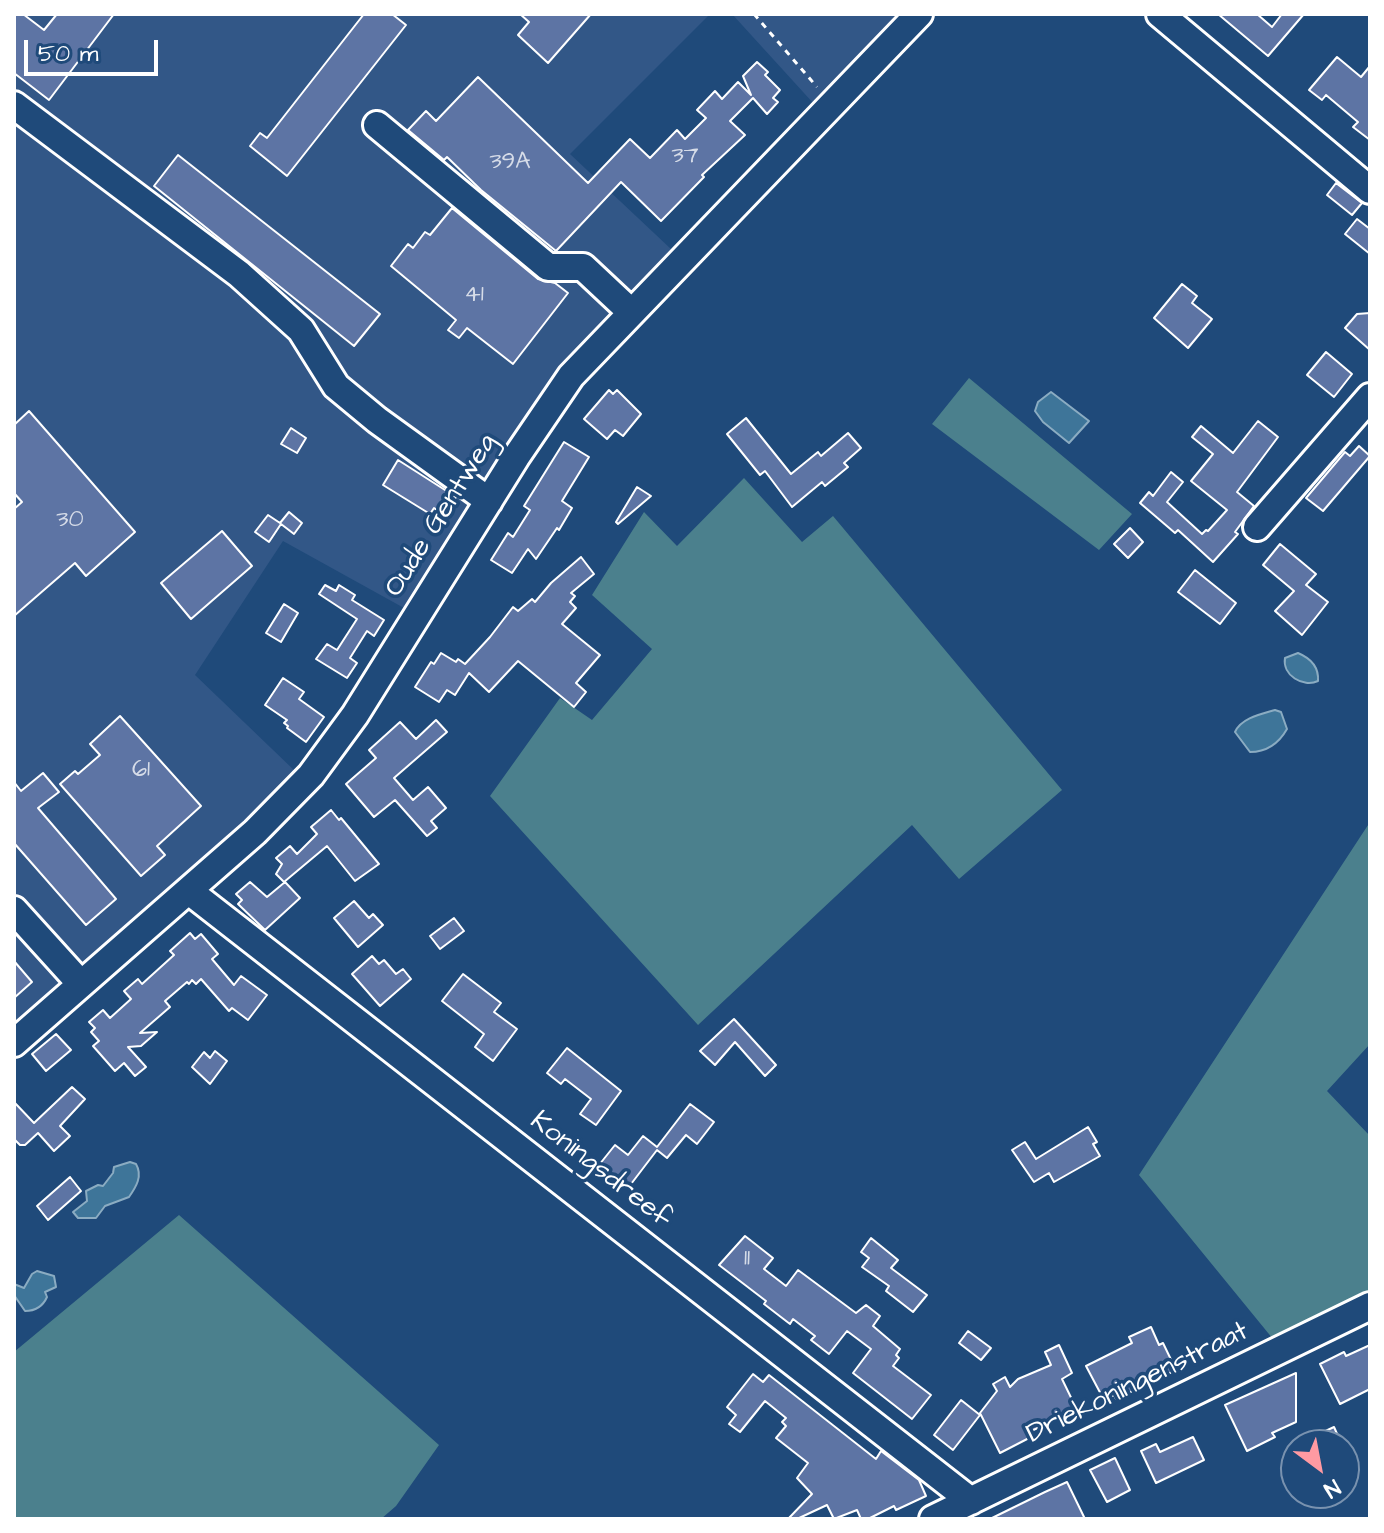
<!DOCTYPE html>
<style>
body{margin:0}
#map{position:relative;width:1384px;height:1533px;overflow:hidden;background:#1f4a7a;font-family:"Architects Daughter",sans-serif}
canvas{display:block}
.frame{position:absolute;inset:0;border:16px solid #fff;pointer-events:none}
.north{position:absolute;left:1280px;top:1429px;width:80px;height:80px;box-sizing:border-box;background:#1f4a7a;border:2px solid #7992af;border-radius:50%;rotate:148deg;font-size:22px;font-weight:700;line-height:32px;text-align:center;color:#fff}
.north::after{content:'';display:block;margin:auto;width:28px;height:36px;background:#ff9aa2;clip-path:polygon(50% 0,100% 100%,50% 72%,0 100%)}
.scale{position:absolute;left:24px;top:40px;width:134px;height:36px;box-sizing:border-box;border:4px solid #fff;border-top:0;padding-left:10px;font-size:24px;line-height:28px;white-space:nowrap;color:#fff;-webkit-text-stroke:6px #1f4a7a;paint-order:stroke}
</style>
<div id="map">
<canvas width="1384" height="1533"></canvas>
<div class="frame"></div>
<div class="north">N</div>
<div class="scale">50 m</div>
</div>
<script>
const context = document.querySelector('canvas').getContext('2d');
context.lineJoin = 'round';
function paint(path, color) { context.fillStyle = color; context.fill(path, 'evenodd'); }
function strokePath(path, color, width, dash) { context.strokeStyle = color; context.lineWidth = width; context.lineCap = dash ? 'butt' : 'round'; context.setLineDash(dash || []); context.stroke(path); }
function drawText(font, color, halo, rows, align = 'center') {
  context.font = font + ' "Architects Daughter",sans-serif'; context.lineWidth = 7; context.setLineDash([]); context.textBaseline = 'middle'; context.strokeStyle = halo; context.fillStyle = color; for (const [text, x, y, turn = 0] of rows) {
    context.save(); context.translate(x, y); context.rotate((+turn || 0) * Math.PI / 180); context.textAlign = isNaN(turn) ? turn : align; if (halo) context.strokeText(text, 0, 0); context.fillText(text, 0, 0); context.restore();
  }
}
const built = new Path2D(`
 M14,14H710L570,154L671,249L552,375L404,608L283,541L195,675L296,772L201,863L14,1023Z
 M732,14H901L814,104Z`);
const green = new Path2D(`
 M969,378L1132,514L1099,550L932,424Z
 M744,478L802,542L833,516L1062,790L959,879L912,825L698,1025L490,796L560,698L592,720L652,649L592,595L644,512L677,546Z
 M1370,822V1044L1327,1091L1370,1136V1293L1273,1339L1139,1175Z
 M179,1215L439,1445L396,1506L381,1519H14V1352Z`);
const water = new Path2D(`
 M1051,392L1089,421L1069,443L1043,422L1035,411L1038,402Z
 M1298,653C1310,658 1319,667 1318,681C1303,688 1282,675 1285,658Z
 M1275,710L1281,712L1287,729C1279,743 1267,752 1250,752L1235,732C1241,718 1261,714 1275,710Z
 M130,1162L136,1164C143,1176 136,1187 129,1197L105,1206L96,1218H78L73,1212L87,1201L86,1191L98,1185L103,1186L113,1173L114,1167Z
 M37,1271L54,1276L56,1287L45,1292L47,1297C43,1306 35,1311 25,1311L14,1295V1284L24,1288L32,1274Z`);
const building = new Path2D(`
 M14,14H23L44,30L57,14H114L49,100L14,73Z
 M364,14H392L406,25L287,176L250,146L260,133L267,138Z
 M520,14H591L548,63L518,35L529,22Z
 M1218,14H1257L1272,27L1282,14H1304L1268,56Z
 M1337,57L1361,77L1370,66V140L1353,127L1358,122L1326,95L1322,100L1309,90Z
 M757,62L768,72L765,75L780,90L773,98L778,102L767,114L753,98L730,121L745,135L702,175L704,177L661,221L621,182L556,251L481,190L447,157L444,160L408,130L426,111L436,121L478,77L588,183L630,139L650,158L677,130L685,139L706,118L697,110L715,91L722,99L738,82L751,95L743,76Z
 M178,155L380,314L354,346L154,186Z
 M1336,183L1362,203L1352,215L1327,195Z
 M452,208L538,279L555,283L568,293L513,364L467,328L459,338L448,330L456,320L391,266L408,244L413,248L425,232L430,235Z
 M1357,219L1370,229V254L1345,234Z
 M1182,284L1197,296L1192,303L1212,319L1188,348L1154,318Z
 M1370,313V350L1345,328L1357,314Z
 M1326,352L1352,374L1334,397L1307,375Z
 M609,390L613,394L617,390L641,414L623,436L615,430L607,439L584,419Z
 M29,411L135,532L86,576L75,563L14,616V509L22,502L14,493V425Z
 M746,418L791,474L818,452L821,456L848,433L861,448L844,463L848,467L825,486L822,482L792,507L765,471L760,475L727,434Z
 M1258,421L1278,437L1237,492L1254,506L1235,532L1238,534L1213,562L1178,530L1175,533L1140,503L1149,492L1153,496L1171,472L1183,482L1167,502L1202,534L1206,530L1208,531L1227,510L1191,481L1213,454L1192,437L1201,426L1233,453Z
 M291,428L306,438L297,453L281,444Z
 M564,442L589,457L562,501L572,508L559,530L557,528L536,559L528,549L512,573L491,560L508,533L513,537L530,510L524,506Z
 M1359,446L1370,456L1323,511L1306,498L1345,452L1350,456Z
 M398,460L456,497L445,516L434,508L430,514L383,485Z
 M637,487L651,496L618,524L616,522Z
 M289,512L302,523L294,534L281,524L269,542L255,532L268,515L280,523Z
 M1130,528L1143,542L1128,558L1114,544Z
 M222,531L252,566L191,619L161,583Z
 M1280,544L1316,574L1306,585L1328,602L1302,635L1275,611L1294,591L1263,565Z
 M581,557L594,574L571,593L575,596L570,602L576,608L562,624L600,655L576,683L586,692L574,707L518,661L489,692L469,673L455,695L447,690L439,702L415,687L431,662L434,664L441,653L456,662L458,659L465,664L490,637L513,607L518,611L532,599L535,602L551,583Z
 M1195,570L1236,603L1220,624L1178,592Z
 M325,585L336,591L339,585L355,595L352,600L384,620L374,636L367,631L350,658L357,663L347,678L316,659L327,644L337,650L357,619L319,594Z
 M284,604L298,613L281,642L266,633Z
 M283,678L304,692L299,699L324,717L306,742L287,728L288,726L284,723L287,720L265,705Z
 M120,716L201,806L157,846L165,855L141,876L60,784L75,771L78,774L100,755L90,744Z
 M436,720L447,732L394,778L413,800L428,787L446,808L431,821L437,828L427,836L395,800L374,817L346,784L376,758L369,750L400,722L416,739Z
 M43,773L59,792L38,808L116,899L86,925L14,843V782L21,791Z
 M331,810L339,820L341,818L379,864L355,881L327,846L284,882L276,874L282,864L276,858L290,846L297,854L317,834L311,827Z
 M250,882L267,897L285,882L300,898L265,930L238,904L242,900L236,894Z
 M354,901L369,918L373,914L383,925L358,947L334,918Z
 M454,918L464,931L440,949L430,936Z
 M190,933L195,939L201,934L218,954L212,959L234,985L241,976L267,995L248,1020L232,1008L229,1011L201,979L196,984L192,980L189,984L187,982L165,1001L170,1007L140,1033L157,1032L141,1046L128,1047L146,1067L135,1076L124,1063L115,1071L93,1046L99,1041L91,1032L95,1028L89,1022L103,1010L110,1018L131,999L124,991L138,979L142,984L174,955L170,951Z
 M372,956L379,964L384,960L396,974L403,969L411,979L380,1006L352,974Z
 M14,961L32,982L14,998Z
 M463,974L501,1003L494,1012L517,1029L493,1061L475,1047L484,1034L442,1001Z
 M734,1019L776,1065L765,1076L735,1042L715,1065L700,1051Z
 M56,1034L71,1050L46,1071L32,1054Z
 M567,1048L621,1091L596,1125L580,1114L591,1099L565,1079L561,1084L547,1073Z
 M215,1051L227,1061L210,1084L192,1067L204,1052L210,1058Z
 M72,1087L85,1099L60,1126L70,1136L54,1151L38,1133L25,1145H20L14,1139V1102L34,1123Z
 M690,1104L714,1122L697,1144L686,1135L667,1158L657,1150L628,1188L599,1165L615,1145L628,1155L643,1136L657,1147Z
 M1088,1127L1097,1142L1093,1144L1100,1156L1054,1182L1049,1173L1034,1182L1012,1150L1025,1142L1036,1159Z
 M70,1177L81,1191L48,1220L37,1206Z
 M745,1236L773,1258L764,1269L786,1286L798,1270L856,1313L866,1305L880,1316L873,1326L900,1349L896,1355L899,1358L893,1366L931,1395L912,1419L853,1373L871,1349L847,1331L829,1354L811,1340L815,1336L793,1319L790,1324L764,1304L766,1301L719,1265Z
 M871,1238L898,1260L891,1268L927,1295L913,1312L886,1291L889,1286L862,1267L869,1258L861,1252Z
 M1151,1327L1159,1345L1163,1343L1176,1370L1116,1399L1114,1395L1104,1400L1086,1366L1132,1343L1129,1337Z
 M968,1331L991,1348L981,1360L959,1343Z
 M1059,1345L1072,1373L1062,1379L1080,1416L1060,1425L1057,1419L1029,1432L1031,1437L1000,1453L980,1413L997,1391L993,1384L1005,1377L1010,1387L1018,1379L1051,1365L1045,1352Z
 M1370,1345V1389L1340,1404L1320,1364L1344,1352L1346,1356Z
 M1296,1373V1422L1272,1433L1275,1437L1247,1451L1225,1405Z
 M753,1374L763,1382L769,1375L876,1459L881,1451L919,1480L926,1496L896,1510L894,1506L868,1519H861L857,1510L834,1519L827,1505L797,1519H788L812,1494L797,1478L808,1463L776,1438L786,1426L782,1422L786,1418L765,1401L740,1432L729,1424L736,1415L727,1407Z
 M961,1400L980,1415L953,1450L934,1435Z
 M1334,1427L1342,1445H1324L1319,1434Z
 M1193,1437L1204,1460L1156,1483L1141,1451L1156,1444L1160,1452Z
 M1115,1458L1130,1490L1107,1502L1090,1470Z
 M1067,1482L1085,1519H990L1045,1492Z`);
const path = new Path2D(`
 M754,14L817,87`);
const minor = new Path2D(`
 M1160,14L1370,190
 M14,105L239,274L301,330L336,386L377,420L489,501
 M377,125L548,267H583L631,312
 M1257,527L1370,397
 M189,891L971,1501
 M14,910L81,984
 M14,1043L255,832L311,775L355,715L516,457L571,376L919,14
 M933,1519L1370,1306`);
const numberNames = [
 ["37",685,157],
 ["39A",510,163],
 ["41",474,296],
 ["30",70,521],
 ["61",141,771],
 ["11",747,1260]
];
const streetNames = [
 ["Oude Gentweg",442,516,-58],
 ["Koningsdreef",600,1171,38],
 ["Driekoningenstraat",1138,1384,-26]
];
paint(built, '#325787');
paint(green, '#4b808d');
paint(water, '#3e7599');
strokePath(water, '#8bacc2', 2);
paint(building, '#5d74a4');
strokePath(building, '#fff', 2);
strokePath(minor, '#fff', 32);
strokePath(path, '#fff', 3, [6, 6]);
strokePath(minor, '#1f4a7a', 26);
drawText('24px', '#d6dce8', null, numberNames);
drawText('28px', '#fff', '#1f4a7a', streetNames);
</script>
